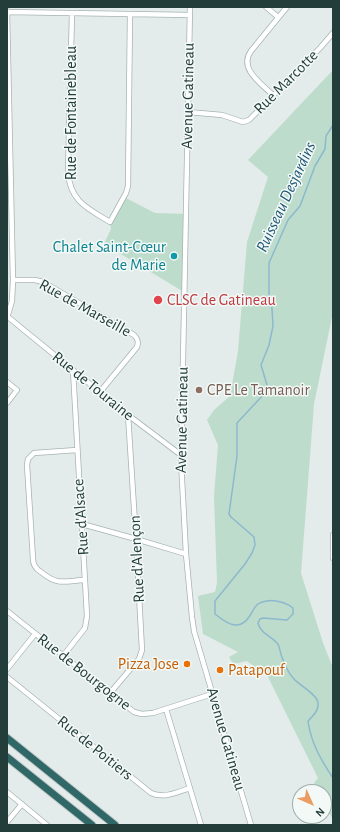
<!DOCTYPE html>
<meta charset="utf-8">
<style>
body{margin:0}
#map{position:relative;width:340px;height:832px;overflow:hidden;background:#e3ecea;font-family:"Alegreya Sans",sans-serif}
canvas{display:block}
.frame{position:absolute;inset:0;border:8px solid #233d3b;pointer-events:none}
.north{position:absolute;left:292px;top:784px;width:40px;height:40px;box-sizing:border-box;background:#f3f9f7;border:1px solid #a0aeac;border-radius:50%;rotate:135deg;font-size:11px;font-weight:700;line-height:16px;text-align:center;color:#233d3b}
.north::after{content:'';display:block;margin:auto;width:14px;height:18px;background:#ec9c61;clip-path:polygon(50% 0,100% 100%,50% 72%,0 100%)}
</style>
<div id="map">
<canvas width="340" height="832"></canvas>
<div class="frame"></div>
<div class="north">N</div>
</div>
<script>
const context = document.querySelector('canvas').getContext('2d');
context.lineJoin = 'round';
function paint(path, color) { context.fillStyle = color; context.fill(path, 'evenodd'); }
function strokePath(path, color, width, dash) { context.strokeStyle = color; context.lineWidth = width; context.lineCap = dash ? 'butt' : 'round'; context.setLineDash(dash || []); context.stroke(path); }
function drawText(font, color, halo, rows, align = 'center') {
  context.font = font + ' "Alegreya Sans",sans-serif'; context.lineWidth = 3; context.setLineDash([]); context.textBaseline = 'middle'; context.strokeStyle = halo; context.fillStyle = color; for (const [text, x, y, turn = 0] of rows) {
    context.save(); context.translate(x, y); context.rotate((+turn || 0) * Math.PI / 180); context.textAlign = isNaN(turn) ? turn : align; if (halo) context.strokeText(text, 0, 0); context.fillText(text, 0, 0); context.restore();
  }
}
const green = new Path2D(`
 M333,70V312L314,404L301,573L323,643L333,668V820L324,802V792H319L314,783L318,778L268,677L247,661L233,664L229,657L238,652L203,634L198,596L215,592L217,583L214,496L218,445L207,420L214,410L230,396L238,351L247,242L268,177L248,160Z
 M124,197L155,213L186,214L184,292L104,244L111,229L110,222Z`);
const stream = new Path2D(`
 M333,125L326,136L325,149L315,166L300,206L288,220L269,263V294L272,309L273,326L269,345L261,365L267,385L264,394L237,423V456L229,514L231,517L254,537L255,545L252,553L245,564L215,601V614C226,623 239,632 249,617C252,613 254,607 258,604C262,601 271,600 276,601C283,602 288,604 293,608V614L287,620L263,618L260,619L258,623C261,634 270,635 277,643C280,646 280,653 282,657C284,664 289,674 294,679C299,685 318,695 318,703C319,710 313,716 308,721C311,743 321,760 333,778`);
const minor = new Path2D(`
 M190,7L181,461L186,554L192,617L194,631L251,825
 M266,7L278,17
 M7,11L13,280L12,301L7,318
 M7,12L190,15
 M72,13L68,172C70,201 87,208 110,222L126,193L128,186L130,14
 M274,96C262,84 238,69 251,51L287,7
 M188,112L222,115L243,122L249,120L320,48L333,33
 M13,280H35L43,282L134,335C138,339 139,342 137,347L100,392
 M8,317L128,415L181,455
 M7,382L17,390L7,403
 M77,450L34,453L28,459L27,465L33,559C33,565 36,569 41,572C58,586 64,581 85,580
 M82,524L136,539L186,554
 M333,535V558
 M7,611L134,712L142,714L153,713L212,694
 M63,656L85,628L87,616L73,370
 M7,669L35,634
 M7,677L151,793C164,799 178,792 190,788
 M110,693L139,659L142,650L136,539L128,415
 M166,709L201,825
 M7,792L47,825
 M7,822L22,804`);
const highway = new Path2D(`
 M7,738L115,825
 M7,757L92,825`);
const markers = [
 [174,256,4,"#0f9aa8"],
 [158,300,5,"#e0444e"],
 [199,390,4,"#8d6e63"],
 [187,664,4,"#e8710a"],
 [220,670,4,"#e8710a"]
];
const streetNames = [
 ["Rue Marcotte",286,82,-45],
 ["Avenue Gatineau",188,96,-89],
 ["Rue de Fontainebleau",71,113,-90],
 ["Rue de Marseille",85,308,29],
 ["Rue de Touraine",93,386,39],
 ["Avenue Gatineau",182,420,-89],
 ["Rue d'Alsace",81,517,-94],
 ["Rue d'Alençon",137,559,-93],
 ["Rue de Bourgogne",84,672,38],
 ["Avenue Gatineau",226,739,74],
 ["Rue de Poitiers",95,748,39]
];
const cultureNames = [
 ["Chalet Saint-Cœur",166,247],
 ["de Marie",166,265]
];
const healthNames = [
 ["CLSC de Gatineau",167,300]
];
const educationNames = [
 ["CPE Le Tamanoir",207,390]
];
const foodNames = [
 ["Pizza Jose",179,664],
 ["Patapouf",228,670,"left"]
];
const waterNames = [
 ["Ruisseau Desjardins",286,197,-65]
];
paint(green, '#bddccb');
strokePath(stream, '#8db9cf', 1.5);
strokePath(minor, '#a6b4b2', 6);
strokePath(highway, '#c1c9c8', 9);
strokePath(minor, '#fff', 4.5);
strokePath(highway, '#306867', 7);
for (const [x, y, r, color] of markers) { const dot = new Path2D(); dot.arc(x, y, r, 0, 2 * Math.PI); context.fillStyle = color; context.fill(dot); strokePath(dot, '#f3f9f7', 1.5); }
drawText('16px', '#233d3b', '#f3f9f7', streetNames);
drawText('16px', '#0d838f', '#f3f9f7', cultureNames, 'right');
drawText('16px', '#be3a42', '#f3f9f7', healthNames, 'left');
drawText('16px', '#785e54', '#f3f9f7', educationNames, 'left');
drawText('16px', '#c56008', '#f3f9f7', foodNames, 'right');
drawText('italic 17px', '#1f5977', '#f3f9f7', waterNames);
</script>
